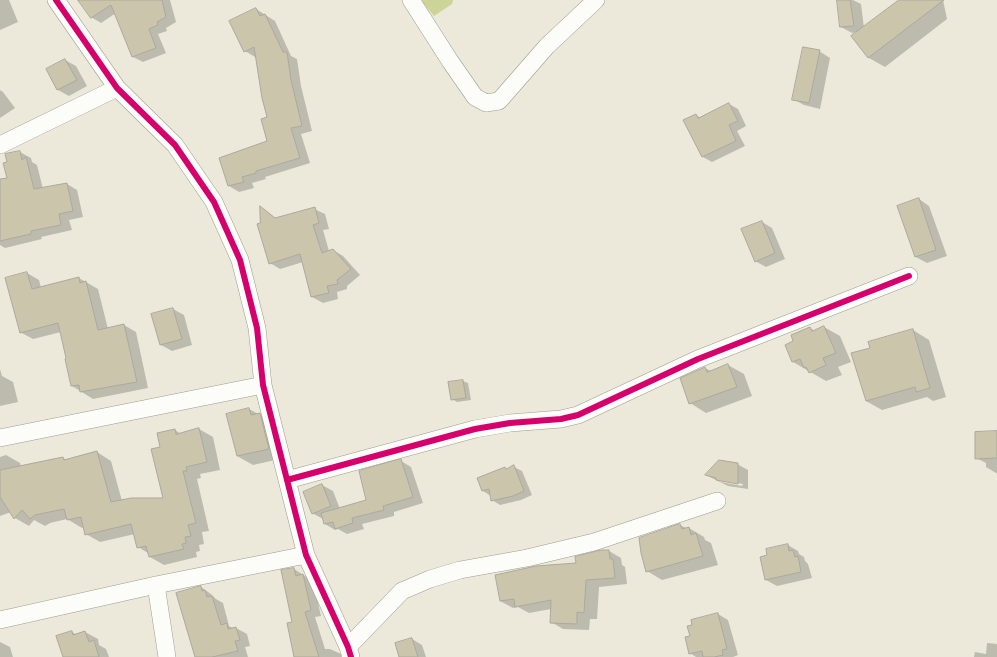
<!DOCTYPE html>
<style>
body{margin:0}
canvas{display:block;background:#ece9da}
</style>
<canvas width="997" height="657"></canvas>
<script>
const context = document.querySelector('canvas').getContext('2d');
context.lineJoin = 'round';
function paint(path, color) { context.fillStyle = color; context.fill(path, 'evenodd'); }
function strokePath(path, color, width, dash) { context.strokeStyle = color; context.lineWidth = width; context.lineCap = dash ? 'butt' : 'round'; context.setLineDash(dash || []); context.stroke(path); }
const forest = new Path2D(`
 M422,0H453L452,4L434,16L423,3Z`);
const shadow = new Path2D(`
 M0,0H9L18,22L0,30Z
 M79,0H170L176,22L166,28L167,31L158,34L166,53L143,62L133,57L116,13L101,23L91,17Z
 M838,0H853L861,4L864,28L901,0H943L947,19L885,67L869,58L853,36L857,32L852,33L841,27Z
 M256,9L275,21L291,56L297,59L301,86L312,131L301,134L310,163L265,177L266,179L252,183L254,188L239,192L229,186L268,142V118L257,57H255L245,51Z
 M819,51L830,58L820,109L804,105L793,99Z
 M65,60L76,66L87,86L69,96L58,90L47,69Z
 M0,90L3,92L15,108L0,118Z
 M729,104L738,109L746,126L737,131L745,146L712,162L703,157L696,115L701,118Z
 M20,152L31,158L32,162L37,165L43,189L67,184L77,190L83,217L69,220L72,230L41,237L42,239L5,248L0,245V180L8,178L9,163Z
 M919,199L929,206L947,256L927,263L916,257Z
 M261,208L277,219L314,209L325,214L329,229L323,230L329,251L333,250L343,256L360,275L347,286V289L337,292L338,299L323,303L312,297L303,262L280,269L270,263L261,224Z
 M762,222L772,228L785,259L766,267L755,261Z
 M27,273L39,280L41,288L79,278L98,289L108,329L124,325L136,332L148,388L93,399L72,386L68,359L61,332L33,339L20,332Z
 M173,309L184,315L192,345L172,351L161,345Z
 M824,327L840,336L851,362L838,367L842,375L826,381L793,362L786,345L795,342L810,328L815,331Z
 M913,330L929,340L946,397L933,401L927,397L882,410L866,401Z
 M728,365L744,374L752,396L706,413L690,403L705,368L711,371Z
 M0,369L2,376L13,382L18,402L0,406Z
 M463,381L468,383L471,400L457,402L452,399Z
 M249,409L275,423L284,458L253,465L237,456Z
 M199,429L213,437L220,470L200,474L201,478L197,479L209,531L202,532L204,544L199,545L200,551L196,552L197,557L164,565L150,557L148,553L138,547L135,534L100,542L86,534L84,527L82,528L67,519L50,523L45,526L34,520L29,526L15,518L11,512L0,516V457L6,455L20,463L21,467L63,458L67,460L97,452L111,461L122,501L164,499L161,447L175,430L181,434Z
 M997,432V473H996L986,467V463L976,458Z
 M401,461L411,467L423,503L394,512V516L362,524L364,529L347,534L338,529L335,530L325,524L323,519L312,513L322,485L333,491L340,509L367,501Z
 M737,464L748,470V489L728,486L706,475ZM719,480L743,484L742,486L721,482Z
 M514,467L522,471L532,495L521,500L500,505L492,500L491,496L483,491L478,478L505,468L508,469Z
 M680,525L686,528H689L704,537L705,540L711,543L718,565L662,580L647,571Z
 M788,545L798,551L799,554L804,557L805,561L808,564L812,578L777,586L766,580L769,556Z
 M609,551L621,558L622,565L625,567L627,584L599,587L597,619H590L589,630L563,629L551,622V609L529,613L518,607L513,608L500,601L577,564Z
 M294,569L313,581L321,616L315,617L325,649H330L341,654V657H295L293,623L282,571Z
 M201,587L211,594L216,599L223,603L229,626L234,629L236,628L247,634L250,646L245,647L248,657H196Z
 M718,614L728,620L738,655L733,657H696L690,653L691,636Z
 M72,632L77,635L85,632L98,639L99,645L106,649L109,657H64L57,636Z
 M412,639L422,645L426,657H400Z
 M0,642L10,647L13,657H0Z
 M987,643L997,644V657H974L975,652L986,654Z`);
const building = new Path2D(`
 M78,0H162L166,17L157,22L158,25L149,29L156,48L132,57L111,5L91,18Z
 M837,0H850L854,26L840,27Z
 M899,0H944L868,58L851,36Z
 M256,8L260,16L265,14L283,52H287L291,80L302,126L291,128L300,158L256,171V173L242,177L244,182L228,186L219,158L267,141L261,119L267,117L262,98L254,47L244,52L229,21Z
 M803,47L820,50L809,103L792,100Z
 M65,59L77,80L57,90L46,69Z
 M729,103L738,121L729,125L736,141L702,157L683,120L696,114L698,118Z
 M20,151L22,160L26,157L34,189L67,183L73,211L59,214L61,225L31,231V234L0,241V179L7,178L3,163L7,162L5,154Z
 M919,198L936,250L915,257L897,206Z
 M260,206L275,218L315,207L319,223L313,225L322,253L333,249L351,269L337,280L338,284L327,286L329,293L311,297L300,254L269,264L257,224L260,223Z
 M762,221L775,253L755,262L741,229Z
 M27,272L32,289L79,277L80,283L86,281L98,330L124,324L137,382L80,392L79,385L71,386L65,359L66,358L58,323L20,333L5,278Z
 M173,308L182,339L160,345L151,314Z
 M824,326L836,353L823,358L826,365L809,373L806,367L804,368L800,359L792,362L785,345L793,341L791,335L810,327L812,331Z
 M913,329L930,388L916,392L915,387L866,401L851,353L870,348L868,342Z
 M728,364L737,387L689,404L680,378L705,367L707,372Z
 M463,380L466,398L451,400L448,382Z
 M249,408L251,415L260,413L269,449L237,456L226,414Z
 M199,428L207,462L186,467L187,471H183L196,523L188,525L191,536L185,537L186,543L182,544L184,549L149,557L146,546L137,548L131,524L85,535L81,517L67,520L64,509L35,515L30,519L22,510L14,519L0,497V470L63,457L64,460L97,451L111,502L131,498H163L151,449L160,447L157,433L175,429L176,434Z
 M997,431V458L975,459V432Z
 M401,459L413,497L383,506L384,510L352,518L353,523L335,529L333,522L324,524L321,513L366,500L359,471Z
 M719,460L738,463V484L716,480V478L705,475Z
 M514,465L524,491L513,496L491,501L489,489L482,491L477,478L505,467L506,469Z
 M322,484L331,506L312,514L303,492Z
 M680,524L682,529L689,527L691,535L696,533L703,556L646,572L641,553L639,538Z
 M788,544L789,551L793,550L795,557L798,556L801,572L765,580L760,557L767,555L766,549Z
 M601,550H609L610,559H613L615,578L586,580L584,613L577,612V624L550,623L551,600L515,607L514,599L500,601L495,575L536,566L576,563L575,557Z
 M294,568L296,576L303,574L311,610L305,612L319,657H294L287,623L292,622L281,570Z
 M201,586L202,591L205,590L207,597L212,596L221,625L227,623L228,629L236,627L240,640L235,641L238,651L212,657H195L176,593Z
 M718,613L727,649L722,650L723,655L714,657H703L702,651L689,654L685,637L690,636L687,626L692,625L691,620Z
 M72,631L73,635L85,631L89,642L94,640L99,657H63L56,636Z
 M412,638L418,657H399L395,643Z`);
const minor = new Path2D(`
 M56,0L117,88L175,145L214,202L240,260L257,328L263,385L306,555L348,647L351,657
 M411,0L450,61L475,97L486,103L499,101L547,46L596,0
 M0,145L117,88
 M0,438L263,385
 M287,480L475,429L510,423L561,419L578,415L698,359L909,276
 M156,585L167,657
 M0,620L156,585L306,555
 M348,647L402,591L430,579L460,570L527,558L594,542L717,501`);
const cycleway = new Path2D(`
 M56,0L117,88L175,145L214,202L240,260L257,328L263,385L306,555L348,647L351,657
 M287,480L475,429L510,423L561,419L578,415L698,359L909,276`);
paint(forest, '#ccd498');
paint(shadow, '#0003');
paint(building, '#cac5ab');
strokePath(building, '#aba99e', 1);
strokePath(minor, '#9e9c90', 18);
strokePath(minor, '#fcfcf9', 17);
strokePath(cycleway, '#d6006c', 6);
</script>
